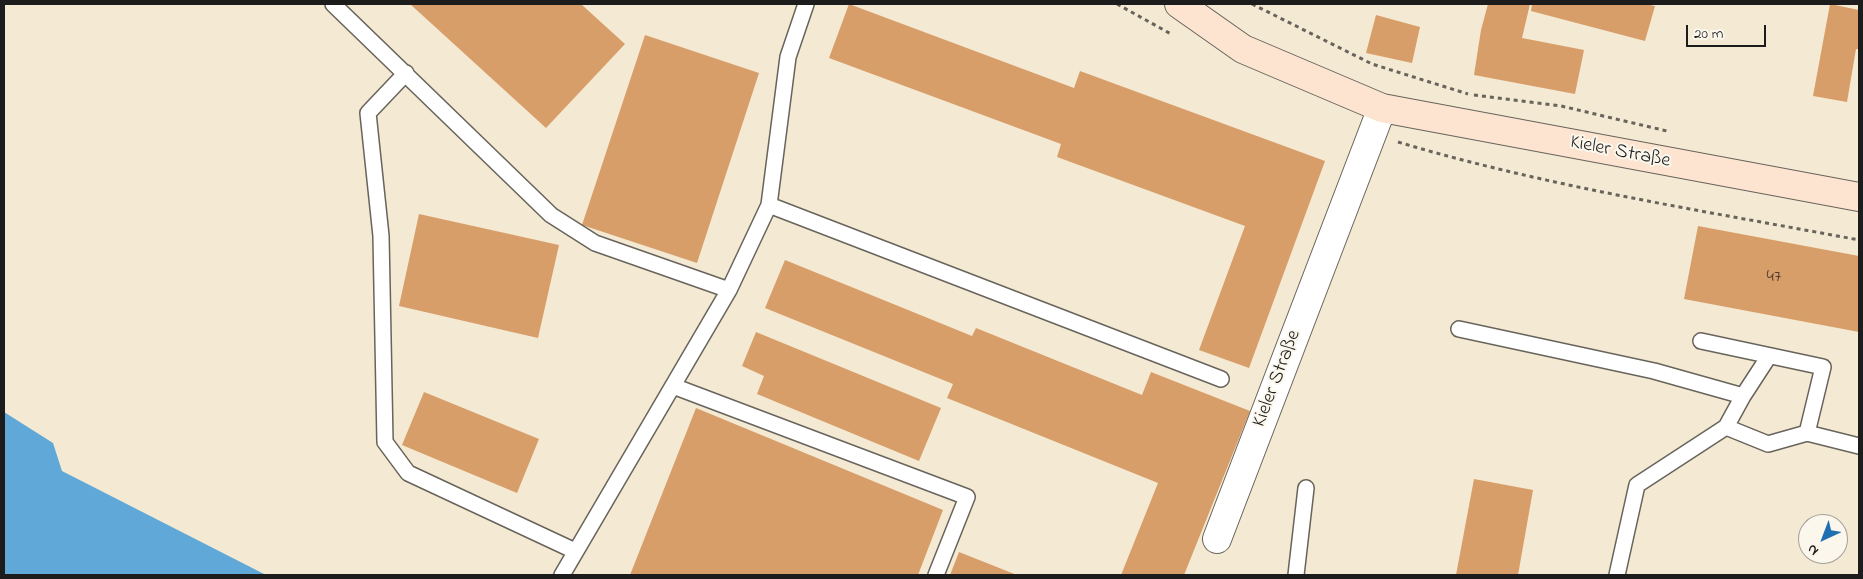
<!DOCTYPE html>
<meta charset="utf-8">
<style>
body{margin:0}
#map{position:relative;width:1863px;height:579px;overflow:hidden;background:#f4e9d2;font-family:"Indie Flower",sans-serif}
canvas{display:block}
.frame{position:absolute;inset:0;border:5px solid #1c1c1c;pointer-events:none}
.north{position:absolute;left:1798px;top:514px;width:50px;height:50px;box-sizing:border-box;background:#fbf7ec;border:1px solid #a29f99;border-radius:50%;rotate:223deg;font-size:14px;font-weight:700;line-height:20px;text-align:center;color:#1c1c1c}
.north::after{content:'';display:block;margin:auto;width:18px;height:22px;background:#1f6fb2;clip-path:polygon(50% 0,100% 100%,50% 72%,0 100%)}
.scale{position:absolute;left:1686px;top:25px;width:80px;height:22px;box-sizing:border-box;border:2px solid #1c1c1c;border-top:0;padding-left:6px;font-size:15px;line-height:18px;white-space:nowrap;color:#1c1c1c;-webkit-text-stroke:4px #fbf7ec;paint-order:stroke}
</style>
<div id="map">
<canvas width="1863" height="579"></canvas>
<div class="frame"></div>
<div class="north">N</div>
<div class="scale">20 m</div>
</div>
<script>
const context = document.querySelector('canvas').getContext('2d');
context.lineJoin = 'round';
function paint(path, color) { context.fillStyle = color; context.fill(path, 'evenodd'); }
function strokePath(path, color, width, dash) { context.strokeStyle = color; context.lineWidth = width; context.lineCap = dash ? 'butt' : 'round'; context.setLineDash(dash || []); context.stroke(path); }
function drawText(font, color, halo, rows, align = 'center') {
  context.font = font + ' "Indie Flower",sans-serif'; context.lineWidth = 4; context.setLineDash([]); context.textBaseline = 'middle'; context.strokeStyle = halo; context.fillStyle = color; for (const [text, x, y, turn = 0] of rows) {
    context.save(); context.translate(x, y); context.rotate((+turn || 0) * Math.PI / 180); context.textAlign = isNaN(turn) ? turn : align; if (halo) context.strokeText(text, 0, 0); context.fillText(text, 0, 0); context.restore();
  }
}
const water = new Path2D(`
 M4,412L53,443L62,471L266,575H4Z`);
const building = new Path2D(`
 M410,4H581L625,44L546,128Z
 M849,4L1074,88L1080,71L1325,161L1249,368L1199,350L1245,226L1057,157L1061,144L829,58Z
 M1488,4H1530L1522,38L1584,50L1575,94L1474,75L1481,30Z
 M1532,4H1645L1655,6L1645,41L1531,11Z
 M1830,4L1859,10V49H1856L1847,102L1813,96Z
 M1376,15L1420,27L1412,63L1366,53Z
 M645,35L759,73L697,263L582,225Z
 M419,214L559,245L538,338L399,306Z
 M1698,226L1859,256V332L1684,299Z
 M785,260L972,336L976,328L1142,395L1151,372L1250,411L1184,575H1121L1158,483L947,398L953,384L765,308Z
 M756,332L941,408L919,461L757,394L764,376L742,366Z
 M424,392L539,439L517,493L402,445Z
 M696,408L943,510L918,575H630Z
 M1474,479L1533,490L1518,575H1456Z
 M959,552L1017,575H950Z`);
const path = new Path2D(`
 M1117,4L1171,34
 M1252,4L1372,64L1468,94
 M1474,95L1561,106L1667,131
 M1398,142C1549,187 1705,211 1859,240`);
const lane = new Path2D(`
 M333,4L551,215L595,243L729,290
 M406,73L368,113L381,236L385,442L408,473L575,551
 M769,205L1221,379
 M1459,329L1654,371L1743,396
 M1701,341L1823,367L1807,433L1859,446
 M673,386L967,497L936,575
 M1726,427L1743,396L1769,356
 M562,575L729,290L769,205L788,57L806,4
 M1296,575L1306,488
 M1617,575L1637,485L1726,427L1768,444L1807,433`);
const street = new Path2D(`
 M1217,539L1382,108`);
const secondary = new Path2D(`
 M1179,4L1243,49L1382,108L1859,197`);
const numberNames = [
 ["47",1774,278]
];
const streetNames = [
 ["Kieler Straße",1620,153,11],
 ["Kieler Straße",1278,379,-69]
];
paint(water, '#60a8d7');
paint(building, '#d89e6a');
strokePath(lane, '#68645c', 18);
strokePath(street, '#68645c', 30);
strokePath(secondary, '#68645c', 30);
strokePath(path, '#68645c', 3, [4, 4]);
strokePath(lane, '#fff', 15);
strokePath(street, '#fff', 28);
strokePath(secondary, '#fde4d1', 28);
drawText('18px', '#4b3c30', null, numberNames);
drawText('20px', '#1c1c1c', '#fbf7ec', streetNames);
</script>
